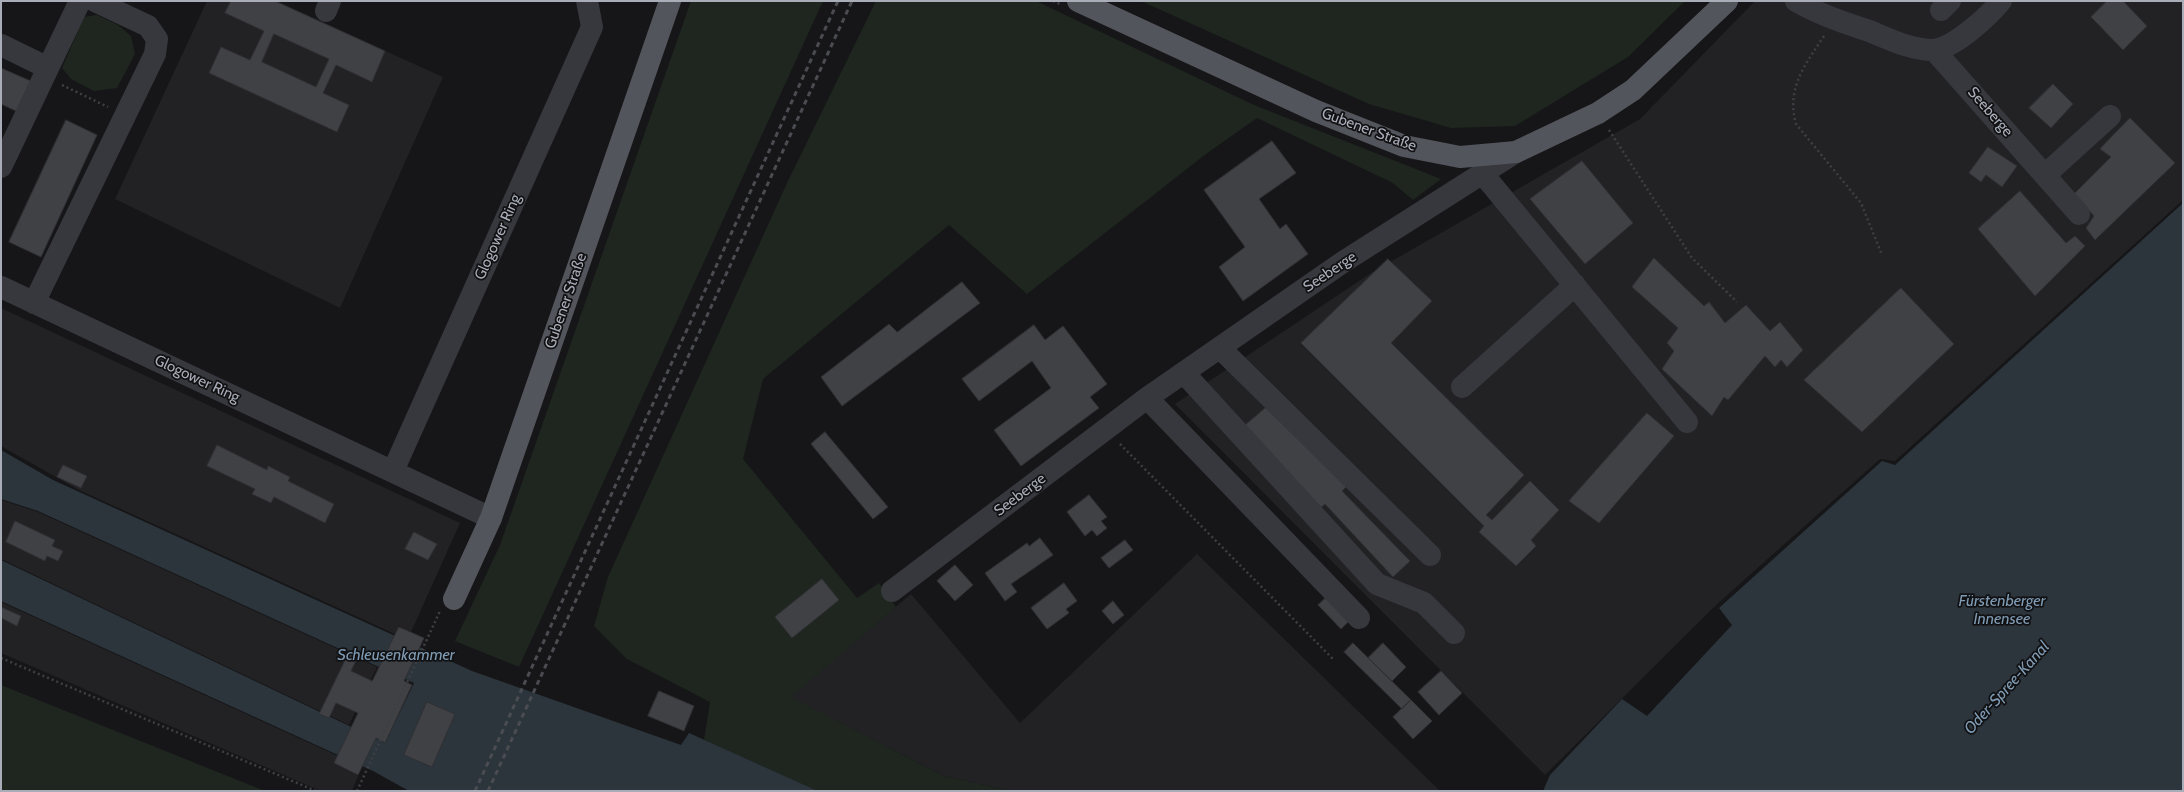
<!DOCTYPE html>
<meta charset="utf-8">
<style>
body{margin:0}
#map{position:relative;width:2184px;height:792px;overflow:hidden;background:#161618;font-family:Cabin,sans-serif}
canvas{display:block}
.frame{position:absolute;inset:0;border:2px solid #a8adb8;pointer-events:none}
</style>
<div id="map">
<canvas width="2184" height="792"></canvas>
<div class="frame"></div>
</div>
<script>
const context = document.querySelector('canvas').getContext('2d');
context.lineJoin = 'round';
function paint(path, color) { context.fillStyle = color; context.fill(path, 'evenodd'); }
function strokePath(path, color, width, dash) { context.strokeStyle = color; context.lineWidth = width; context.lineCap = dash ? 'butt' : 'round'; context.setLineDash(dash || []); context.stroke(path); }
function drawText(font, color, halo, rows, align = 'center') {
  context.font = font + ' Cabin,sans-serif'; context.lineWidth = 3.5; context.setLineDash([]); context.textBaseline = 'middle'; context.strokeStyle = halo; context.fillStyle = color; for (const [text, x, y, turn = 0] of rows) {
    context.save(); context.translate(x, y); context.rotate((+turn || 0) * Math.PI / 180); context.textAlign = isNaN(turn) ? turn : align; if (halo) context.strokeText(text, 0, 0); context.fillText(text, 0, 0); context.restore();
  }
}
const built = new Path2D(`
 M207,1H275L443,77L340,308L115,199Z
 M1755,1H2183V200L1895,461L1880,459L1716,605L1545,775L1175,404L1371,273L1640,119Z
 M1,308L460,523L411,632L399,626L395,634L79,490L1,446Z
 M1,500L38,512L377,667L349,725L1,559Z
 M1197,554L1440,791H1011L944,776L790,697L911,594L1020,723Z
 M1,602L338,756L335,764L358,776L352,791H321L1,653Z`);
const green = new Path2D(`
 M691,1H823L519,667L455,641L500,545Z
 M876,1H1036L1254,105L1441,179L1413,200L1393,183L1257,118L1206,154L1027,294L949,225L763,379L743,459L857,598L879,583L896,607L791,697L944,776L1011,791H818L704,740L710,702L627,659L594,626L608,577L788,181Z
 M1141,1H1685L1628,57L1515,126L1451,128L1369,104Z
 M97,15L118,25L131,36L135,54L117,88L94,91L71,79L62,68L84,17Z
 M1,685L265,791H1Z`);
const water = new Path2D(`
 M2183,203V791H1543L1550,775L1622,699L1647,716L1732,625L1719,608L1882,461L1895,465Z
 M1,450L53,480L472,671L681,745L689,733L818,791H409L373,771L1,601V560L385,743L414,683L38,511L1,499Z`);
const building = new Path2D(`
 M231,1H275L385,51L372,82L336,65L323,93L349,105L337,132L209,73L221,47L250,60L264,31L225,13ZM274,34L329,59L316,87L262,62Z
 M2107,1H2123L2147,26L2123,50L2091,17Z
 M1,68L33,82L18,112L1,104Z
 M2053,84L2073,104L2051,128L2029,108Z
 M2130,118L2175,163L2095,240L2086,228L2094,216L2074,194L2111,157L2100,149Z
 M66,120L97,135L41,257L9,242Z
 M1272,141L1296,173L1259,199L1280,229L1286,224L1308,254L1243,301L1219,267L1245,247L1204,190Z
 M1988,147L2017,166L2002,187L1986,175L1981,182L1969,173Z
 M1582,161L1633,223L1585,264L1530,199Z
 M2020,191L2066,243L2075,236L2085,246L2035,296L1978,229Z
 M1654,258L1704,306L1709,302L1725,323L1746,305L1770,331L1780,322L1803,350L1787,367L1781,360L1775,367L1765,356L1728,400L1724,397L1712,416L1662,369L1674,351L1667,343L1678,328L1632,287Z
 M1388,259L1432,301L1391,343L1524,475L1486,515L1492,520L1530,481L1559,510L1531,540L1536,546L1516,566L1479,532L1484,526L1301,343Z
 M962,282L980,303L842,406L821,377L889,324L897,332Z
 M1901,288L1954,344L1862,432L1804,380Z
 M1034,325L1045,340L1063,326L1107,384L1090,397L1099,408L1021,466L994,430L1051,388L1032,361L979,401L962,379Z
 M1270,404L1347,486L1342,491L1410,561L1393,577L1325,504L1318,510L1242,428Z
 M1647,413L1674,436L1599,523L1569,501Z
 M825,432L888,507L873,519L811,444Z
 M217,445L267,470L268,466L290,477L288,481L334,504L325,523L274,497L271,503L252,494L255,489L207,466Z
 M63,465L87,476L81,488L57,477Z
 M1089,495L1107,517L1101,521L1107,528L1097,536L1092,530L1085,536L1067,512Z
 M15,521L55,540L52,546L63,551L58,561L47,556L45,561L6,542Z
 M414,532L437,544L428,560L405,549Z
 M1040,538L1053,555L1011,584L1017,592L1005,601L985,573L1027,543L1029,546Z
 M1125,540L1133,550L1109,568L1101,558Z
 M955,565L973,585L955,601L937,581Z
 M822,579L839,600L792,638L775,617Z
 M1064,583L1077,601L1066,609L1069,613L1047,629L1031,608Z
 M1329,595L1351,619L1341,629L1318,605Z
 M1113,601L1124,615L1113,624L1102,611Z
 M1,607L21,616L17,626L1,618Z
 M399,627L424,638L404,681L412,685L385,743L376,738L358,775L334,763L358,713L336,703L329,718L319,714L349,652L358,656L351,671L372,681Z
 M1353,643L1411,700L1402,709L1344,652Z
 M1383,643L1406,667L1392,681L1368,658Z
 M1441,671L1462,693L1439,715L1418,692Z
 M659,691L694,706L684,731L648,716Z
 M1411,700L1432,721L1413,739L1393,717Z
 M427,702L455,714L432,767L404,755Z`);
const path = new Path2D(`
 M1053,1L1060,4
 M1824,36C1805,65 1786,88 1796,124L1861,203L1882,255
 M62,85L108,107
 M1609,130L1692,258L1737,302
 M1120,444L1334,660
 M1,658L316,791
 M357,791L440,611`);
const minor = new Path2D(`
 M1796,1C1820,15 1846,23 1872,32C1891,40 1912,50 1933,50C1953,49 1989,16 2001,1
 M1941,10L1950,1
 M326,11L330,1
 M1,45L48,68L80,1
 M1934,50L2079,214
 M1,167L48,68
 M1483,174L1687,422
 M2045,175L2110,116
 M1,287L491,518
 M34,303L155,54L157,39L148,26L95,1
 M1220,348L1430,555
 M1184,373L1377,584L1424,603L1454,633
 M1462,387L1575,285
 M1147,398L1359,618
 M393,471L592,27L587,1
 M892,591L1147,398L1343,262L1516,152`);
const major = new Path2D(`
 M1078,1L1316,111L1404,146L1460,157L1516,152L1598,113L1633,90L1727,1
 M454,599L491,518L670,1`);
const rail = new Path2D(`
 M475,791L838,1
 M488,791L852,1`);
const streetNames = [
 ["Seeberge",1990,112,49],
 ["Gubener Straße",1369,130,20],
 ["Glogower Ring",498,237,-66],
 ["Seeberge",1330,272,-34],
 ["Gubener Straße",566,301,-71],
 ["Glogower Ring",197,379,25],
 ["Seeberge",1020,495,-37]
];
const waterNames = [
 ["Fürstenberger",2002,601],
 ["Innensee",2002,619],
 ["Schleusenkammer",396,655],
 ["Oder-Spree-Kanal",2007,688,-48]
];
paint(built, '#222225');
paint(green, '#1e261f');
paint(water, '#2c353c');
paint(building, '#404145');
strokePath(building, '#303034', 1);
strokePath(path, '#3d3f44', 2.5, [2, 3]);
strokePath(minor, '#37383d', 22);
strokePath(major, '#53555c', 22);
strokePath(rail, '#4a4c52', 3, [5, 4]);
drawText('15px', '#a8adb8', '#111113', streetNames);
drawText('italic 16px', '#7f9bb3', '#111113', waterNames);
</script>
